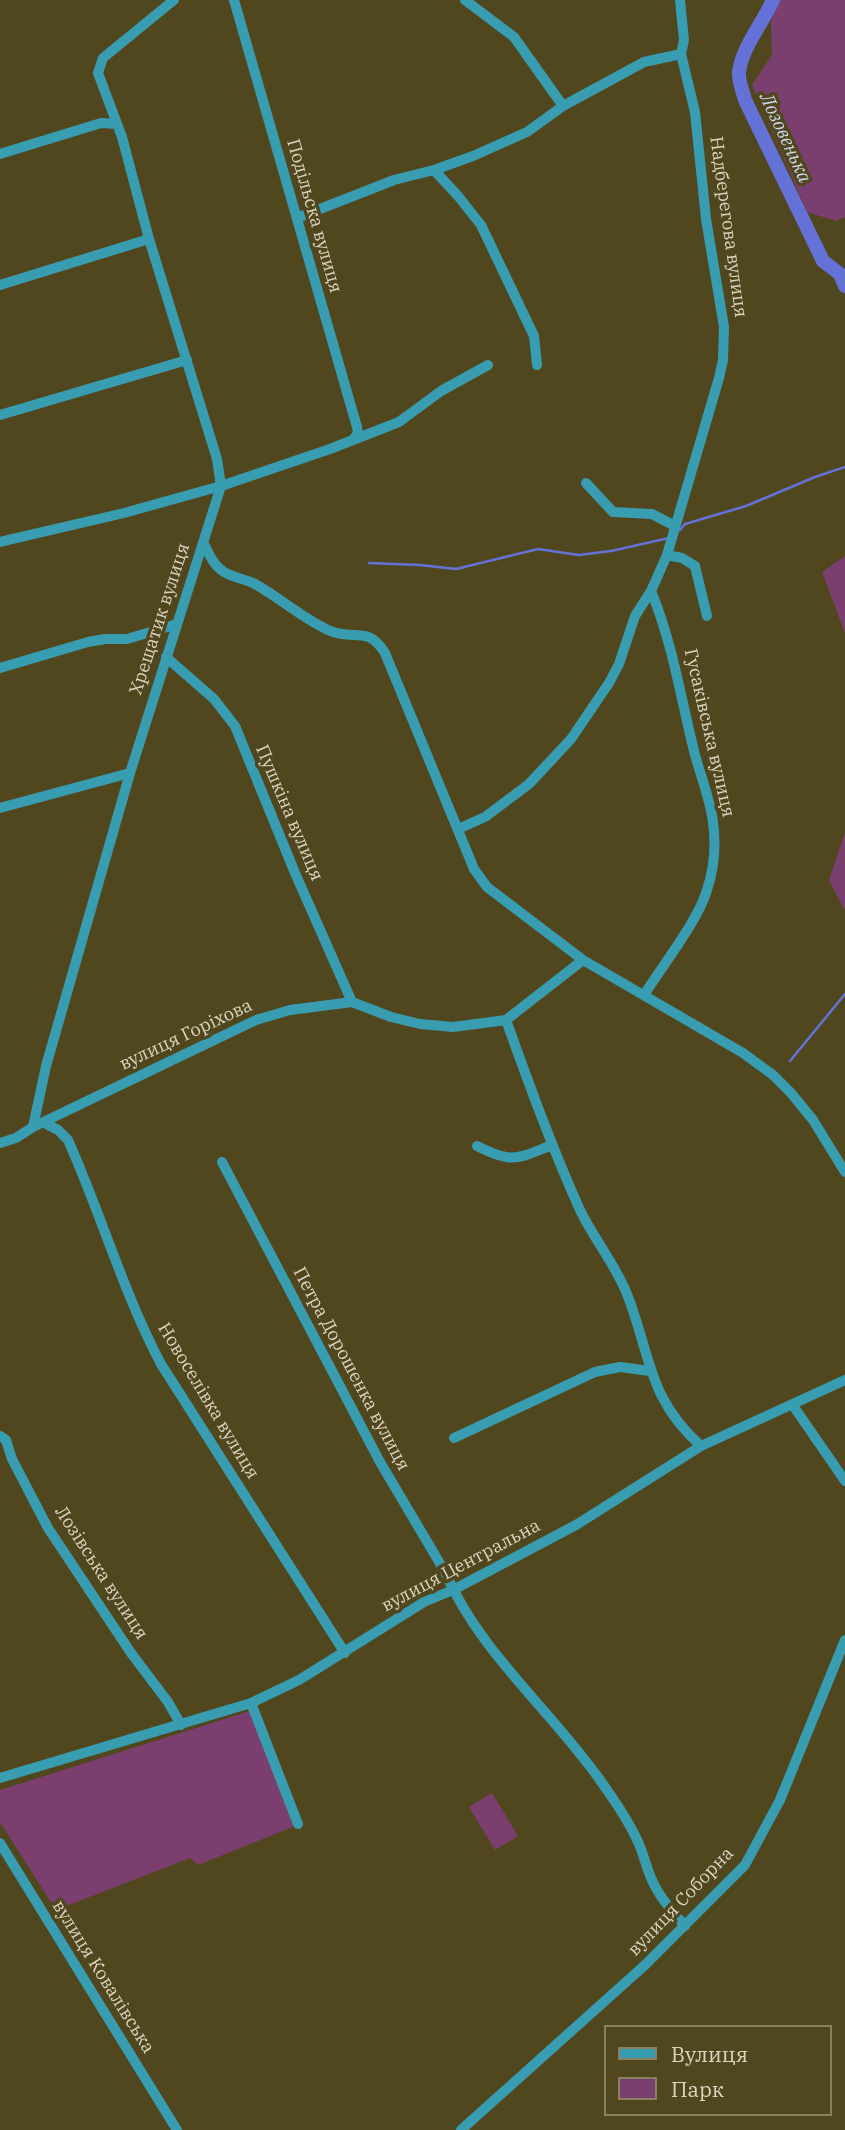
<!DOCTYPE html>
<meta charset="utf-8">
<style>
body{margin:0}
#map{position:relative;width:845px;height:2130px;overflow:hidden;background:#51471f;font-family:"IBM Plex Serif",serif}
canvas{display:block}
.legend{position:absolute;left:604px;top:2025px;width:228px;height:91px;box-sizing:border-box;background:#51471f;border:2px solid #88805f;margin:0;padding:9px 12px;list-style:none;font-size:21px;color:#dbd5c0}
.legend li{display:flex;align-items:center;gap:14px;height:35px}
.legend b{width:35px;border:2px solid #88805f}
</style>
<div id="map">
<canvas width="845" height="2130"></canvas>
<ul class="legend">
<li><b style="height:9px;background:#399db2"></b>Вулиця</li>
<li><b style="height:19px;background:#7a3f6f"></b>Парк</li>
</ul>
</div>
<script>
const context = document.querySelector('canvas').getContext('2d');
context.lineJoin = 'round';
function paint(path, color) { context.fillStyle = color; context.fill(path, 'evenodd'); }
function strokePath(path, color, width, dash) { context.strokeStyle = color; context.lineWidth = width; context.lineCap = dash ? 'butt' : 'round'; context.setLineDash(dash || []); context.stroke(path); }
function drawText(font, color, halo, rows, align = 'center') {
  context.font = font + ' "IBM Plex Serif",serif'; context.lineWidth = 7; context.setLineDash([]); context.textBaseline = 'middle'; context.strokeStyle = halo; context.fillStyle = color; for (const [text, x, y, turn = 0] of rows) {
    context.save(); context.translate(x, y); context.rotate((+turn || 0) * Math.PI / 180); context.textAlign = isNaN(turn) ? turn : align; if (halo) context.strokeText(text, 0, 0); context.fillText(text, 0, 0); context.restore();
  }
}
const green = new Path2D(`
 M779,0H845V217L836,221L807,212L752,85L772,55L771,22Z
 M845,556V633L822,572Z
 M845,833V908L844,909L829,880Z
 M250,1711L295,1826L198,1865L190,1858L56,1910L0,1822V1790Z
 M492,1793L518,1836L495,1850L469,1807Z`);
const stream = new Path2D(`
 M680,530L685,524L746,506L815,477L845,467
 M369,563L420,565L456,569L538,549L579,555L611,551L669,538
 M790,1061L845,994`);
const river = new Path2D(`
 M773,0C763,23 742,47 739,72C738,81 743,91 745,100L823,261L840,274L845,286`);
const minor = new Path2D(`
 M234,0L357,427L358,433L353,440
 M465,0L514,37L563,106
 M0,154L101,123L117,124
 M434,170L458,196L481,225L534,336L537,365
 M297,218L394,180L434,170L473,156L527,132L563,106L644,62L681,54
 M0,285L149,239
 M0,415L187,360
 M586,483L613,512L652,514L675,526
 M0,542L124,513L221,486L330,449L399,422L441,391L488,365
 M203,542C208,551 211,562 220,569C230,578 244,578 255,584C280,598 302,618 328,630C354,642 367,624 385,653L474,869L487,887L583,960L743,1053L773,1075L791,1093L813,1120L845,1172
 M667,555L682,558L695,566L707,616
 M166,657L214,699L235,726L295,873L352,1002
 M0,668L88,642L105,639H127L177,624
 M0,808L130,773
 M458,829L485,817L529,784L571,739L609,683L619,664L635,616L651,591L667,555L719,378L723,360L724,327L706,219L695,112L681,54L684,40L680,0
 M644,995C662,966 698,921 707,890C714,869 716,844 713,822C710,799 701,777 695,755C681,700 673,644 651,591
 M506,1020C529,1084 552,1148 580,1210C594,1239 615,1264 627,1294C651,1355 647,1398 701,1446
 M45,1123L58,1130L68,1140C101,1214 123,1292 161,1364L345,1653
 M33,1127L46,1066L130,773L221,486L217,459L149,239L122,137L98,73L103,58L174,0
 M0,1143L16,1138L33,1127L256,1020L290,1010L352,1002L391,1017L420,1024L453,1027L506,1020L583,960
 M477,1146C513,1164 516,1159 552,1145
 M222,1162L380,1462L445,1572C480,1653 550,1709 600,1780C614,1800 629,1821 639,1844C645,1858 648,1875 656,1888C663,1902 675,1914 685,1926
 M792,1404L845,1481
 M0,1436L6,1440L12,1459L48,1528L131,1653L168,1702L181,1725
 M454,1438L595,1372L620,1367L650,1371
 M251,1703L298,1824
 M0,1778L251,1703L299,1680L424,1602L453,1590L576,1525L701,1446L845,1380
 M0,1843L177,2130
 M461,2130L645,1965L745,1865L780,1800L845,1640`);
const streetNames = [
 ["Подільска вулиця",314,216,74],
 ["Надберегова вулиця",728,227,82],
 ["Хрещатик вулиця",160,619,-72],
 ["Гусаківська вулиця",709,733,77],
 ["Пушкіна вулиця",289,813,67],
 ["вулиця Горіхова",186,1035,-25],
 ["Петра Дорошенка вулиця",351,1369,62],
 ["Новоселівка вулиця",208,1401,59],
 ["вулиця Центральна",461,1566,-28],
 ["Лозівська вулиця",101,1573,57],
 ["вулиця Соборна",681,1902,-46],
 ["вулиця Ковалівська",103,1977,58]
];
const waterNames = [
 ["Лозовенька",785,138,65]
];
paint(green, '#7a3f6f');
strokePath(stream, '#6472d7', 2.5);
strokePath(river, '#6472d7', 14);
strokePath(minor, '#399db2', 10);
drawText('18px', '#dbd5c0', '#51471f', streetNames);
drawText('italic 19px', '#ced5ef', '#51471f', waterNames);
</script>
